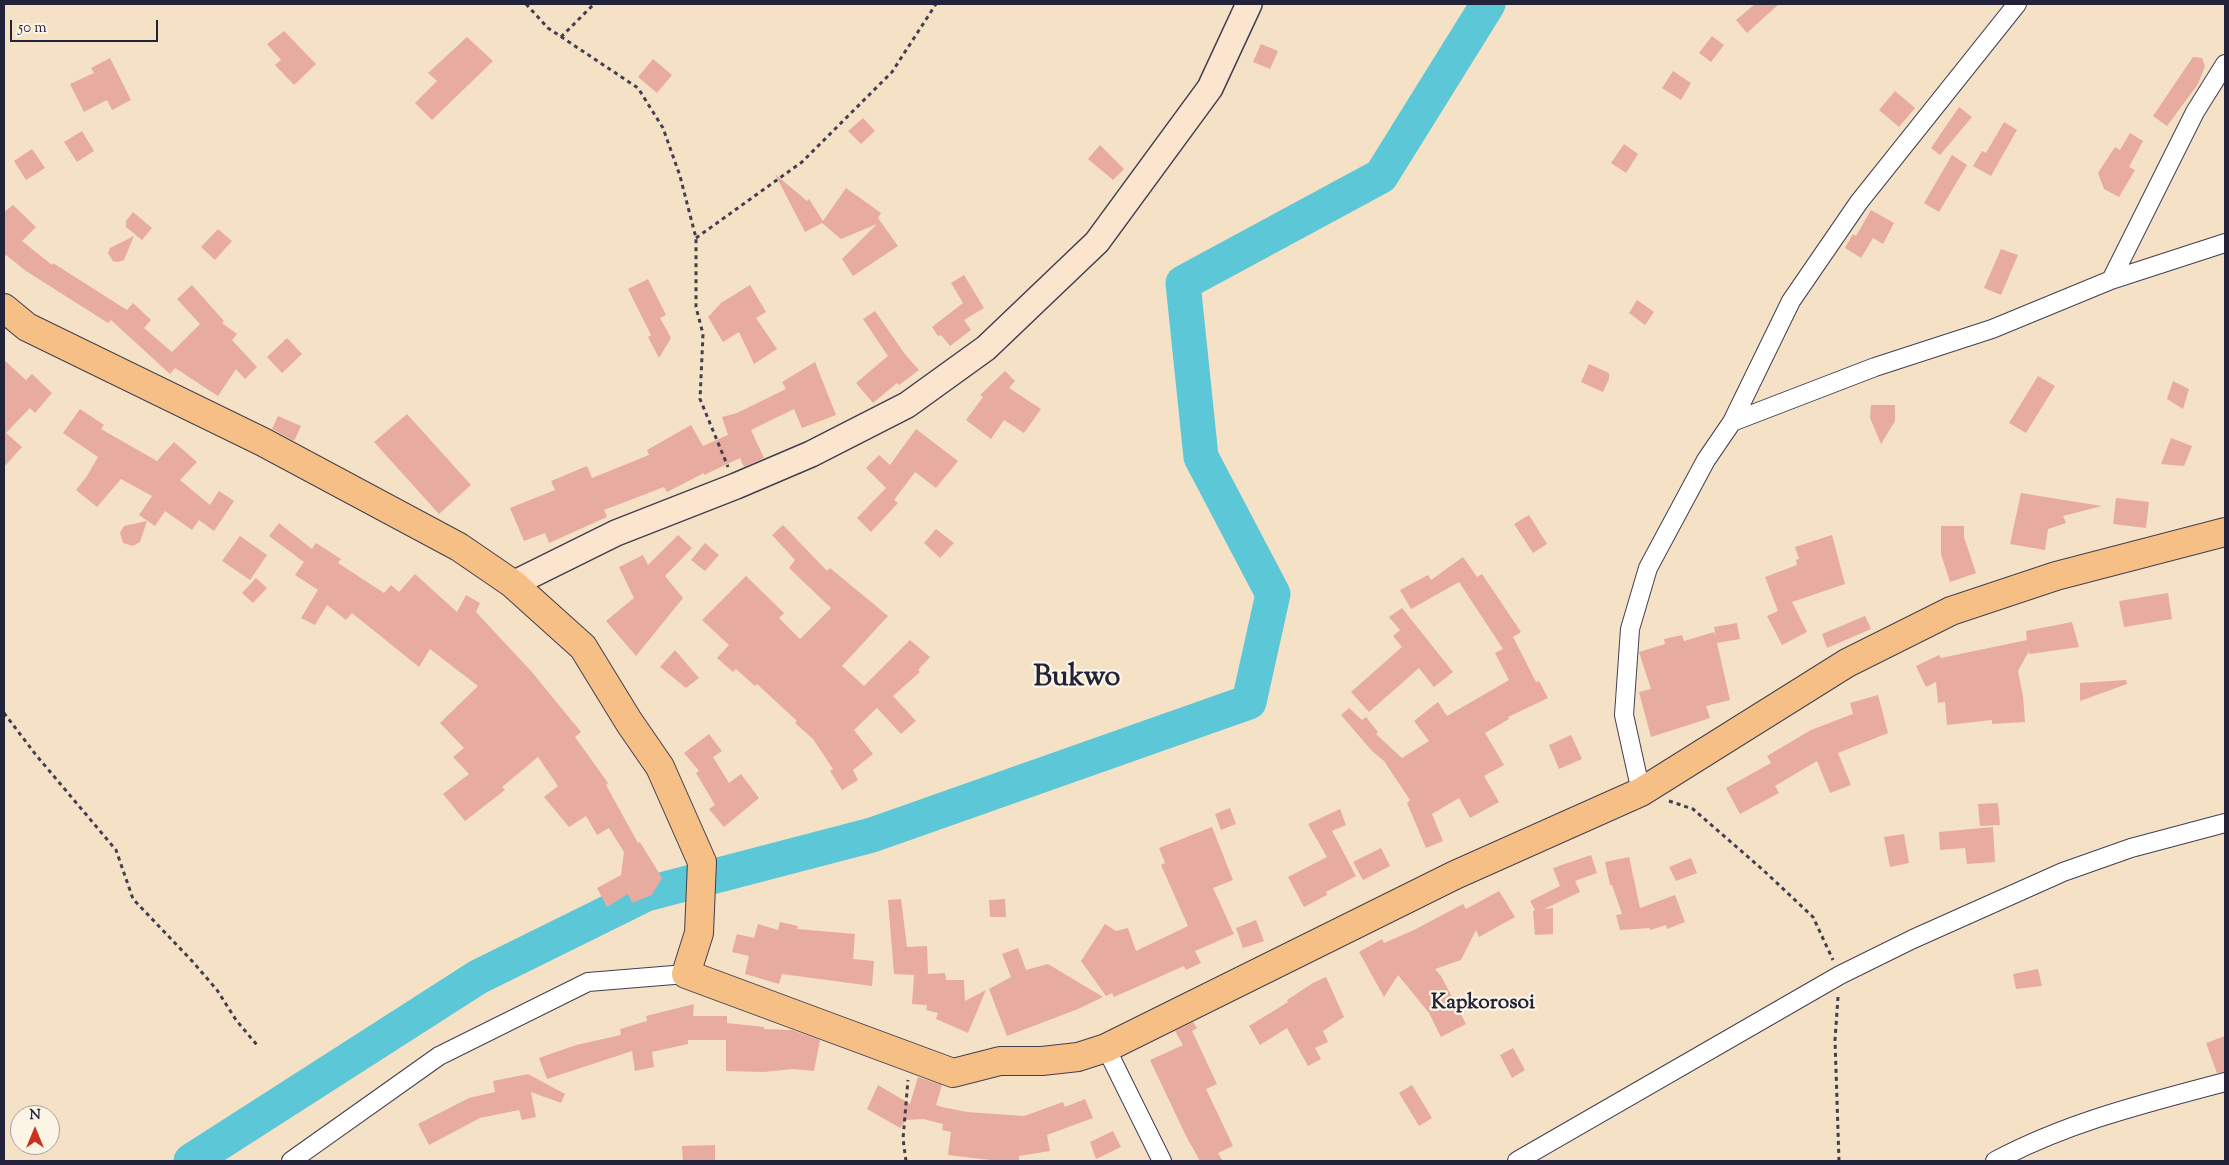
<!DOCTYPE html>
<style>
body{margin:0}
#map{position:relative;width:2229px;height:1165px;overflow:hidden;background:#f5e1c6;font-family:"Sorts Mill Goudy",serif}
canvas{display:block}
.frame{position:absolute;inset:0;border:5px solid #22223b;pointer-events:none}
.north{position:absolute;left:10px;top:1105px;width:50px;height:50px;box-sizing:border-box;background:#fcf5e5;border:1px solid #a5a1a1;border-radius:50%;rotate:0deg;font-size:14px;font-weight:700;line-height:20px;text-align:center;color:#22223b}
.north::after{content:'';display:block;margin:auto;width:18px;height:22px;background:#c8321e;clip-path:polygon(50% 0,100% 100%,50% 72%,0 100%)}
.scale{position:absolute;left:10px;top:20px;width:148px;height:22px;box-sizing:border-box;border:2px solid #22223b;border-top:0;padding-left:6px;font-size:15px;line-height:18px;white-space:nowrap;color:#22223b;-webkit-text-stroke:4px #fcf5e5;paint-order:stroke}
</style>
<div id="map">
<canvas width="2229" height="1165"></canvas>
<div class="frame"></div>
<div class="north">N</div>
<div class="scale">50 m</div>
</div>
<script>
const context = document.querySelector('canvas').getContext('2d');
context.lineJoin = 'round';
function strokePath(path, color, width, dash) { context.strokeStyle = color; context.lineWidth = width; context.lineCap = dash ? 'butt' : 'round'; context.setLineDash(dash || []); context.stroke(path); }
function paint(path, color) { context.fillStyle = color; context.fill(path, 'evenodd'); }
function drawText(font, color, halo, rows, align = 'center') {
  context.font = font + ' "Sorts Mill Goudy",serif'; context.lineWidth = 4.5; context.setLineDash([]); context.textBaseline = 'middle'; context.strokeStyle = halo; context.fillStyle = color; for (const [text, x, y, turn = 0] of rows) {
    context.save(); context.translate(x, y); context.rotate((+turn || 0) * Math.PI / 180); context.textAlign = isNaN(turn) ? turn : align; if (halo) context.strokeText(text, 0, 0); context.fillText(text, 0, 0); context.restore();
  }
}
const river = new Path2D(`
 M191,1161L478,977L646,894L872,835L1249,702L1273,594L1201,457L1183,283L1381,176L1488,4`);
const building = new Path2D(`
 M1755,4H1779L1747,33L1736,20Z
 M284,31L316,64L294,85L275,65L281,60L267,44Z
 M1712,36L1724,45L1711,62L1699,53Z
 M467,37L493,61L432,120L415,103L437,81L428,73Z
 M1261,44L1278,51L1270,69L1253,62Z
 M2193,57L2202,58L2205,66L2198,84L2167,126L2153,116Z
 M110,58L131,100L112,110L107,100L84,112L70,84L94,73L91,68Z
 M653,59L672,75L657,93L638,77Z
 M1673,71L1691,83L1681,100L1662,88Z
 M1895,91L1915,108L1899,127L1879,110Z
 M1959,107L1972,117L1940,155L1931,148Z
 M863,118L875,131L861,144L848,131Z
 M2004,122L2017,130L1991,176L1973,166L1982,151L1986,153Z
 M82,131L94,151L77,162L64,142Z
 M2130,133L2143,141L2129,167L2135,170L2119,197L2104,189L2098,173L2115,147L2120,150Z
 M1624,144L1638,154L1626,173L1611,163Z
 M1100,145L1124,169L1113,180L1088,159Z
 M32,149L45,168L26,180L14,161Z
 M1952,155L1967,165L1939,212L1924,203Z
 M775,174L807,201L809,199L823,221L846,188L881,213L878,218L898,246L853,276L842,259L877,224L841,239L822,223L805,232Z
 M13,205L36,227L22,241L52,265L53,263L127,310L133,303L151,320L144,328L172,352L200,324L177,299L192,285L224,321L222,323L237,334L232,340L257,367L245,379L236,369L218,396L175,368L170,374L111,320L108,323L26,271L6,255L4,257V212Z
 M1871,210L1894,223L1883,244L1873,238L1861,258L1845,248L1853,234L1856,236Z
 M133,212L152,228L142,240L126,227V221Z
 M218,229L232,241L215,260L201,247Z
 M134,236L124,260L118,262L113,261L108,253L110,248Z
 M2001,249L2018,255L2001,295L1984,288Z
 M964,275L984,308L964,320L971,330L950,346L941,335L938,336L932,327L963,303L951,283Z
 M648,279L666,315L660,318L671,338L659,358L648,337L651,335L628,289Z
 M750,285L766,312L756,318L777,349L754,364L739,332L723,342L708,317L721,303Z
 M1637,300L1654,312L1645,325L1629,313Z
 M875,311L904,353L919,370L899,385L897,383L873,403L856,383L888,356L863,319Z
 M287,338L302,354L282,373L267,357Z
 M4,360L26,380L32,374L52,393L35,413L30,408L6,433L22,447L4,467Z
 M815,362L836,415L802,428L794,409L751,430L764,458L744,467L740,458L704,475V473L667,492L664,487L604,510L607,517L549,543L545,533L524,541L510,508L555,490L551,481L587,466L592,478L649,455L647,450L691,425L703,446L728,435L722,417L737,413L786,389L782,382Z
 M1589,364L1609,373V379L1603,392L1581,382Z
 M1005,371L1015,381L1009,388L1041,409L1024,433L1004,420L991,439L966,420L983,397L980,395Z
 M2038,376L2055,386L2026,433L2009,423Z
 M2173,381L2189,389L2183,409L2167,399Z
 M1871,405H1895V421L1881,444L1870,418Z
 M80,409L104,425L101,429L157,461L174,442L197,462L180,480L210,505L219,491L234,501L214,531L199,520L192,530L165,511L155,526L139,515L152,496L121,479L97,507L76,490L87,476L98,457L63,433Z
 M407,414L471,485L439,514L374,442Z
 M278,416L301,426L294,441L272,429Z
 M916,429L958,461L936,488L915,472L894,500L898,503L871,532L857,518L886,488L866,468L879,455L890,465Z
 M2171,438L2192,446L2184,466L2161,464Z
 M2021,493L2039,496L2102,506L2063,516L2066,523L2048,529L2045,550L2010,544Z
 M2116,498L2149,502L2146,528L2113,524Z
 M1529,515L1547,544L1533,553L1514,524Z
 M147,521L140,542L133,546L123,543L120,533L124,526Z
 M279,523L312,549L316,543L341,559L338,563L384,593L391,585L399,592L415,574L457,612L466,595L480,603L476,612L531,671L581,732L575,737L608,783L606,785L638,843L640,842L662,878L652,895L632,903L628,894L607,907L597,888L621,875L624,852L609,828L597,835L586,816L569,827L544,797L558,786L538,757L502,787L505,790L465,821L443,794L469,774L453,757L464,748L440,723L478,686L430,649L419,667L352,613L346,620L327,605L315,625L301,618L318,590L295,575L304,562L269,536Z
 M783,525L827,571L830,568L888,616L842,666L864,686L910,640L930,657L918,670L920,672L893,696L916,721L901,734L877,708L854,730L873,754L853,770L858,780L842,790L830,771L833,769L813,739L795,723L797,721L757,684L755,686L736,669L733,672L717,658L729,645L702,620L746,576L784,613L779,618L800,639L831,608L789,568L795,560L772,535Z
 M1941,526H1964V537L1976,573L1950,582L1941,554Z
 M936,529L954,543L940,558L924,543Z
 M678,535L692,548L665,576L683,598L636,656L606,621L634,598L619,567L643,555L648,565Z
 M1832,535L1845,584L1792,602L1807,632L1782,645L1767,616L1778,611L1765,577L1797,565L1796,560L1799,559L1795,547Z
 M240,536L267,555L250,580L222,561Z
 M705,543L719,555L705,571L691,560Z
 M1463,557L1477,577L1482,574L1521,632L1513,637L1536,682L1539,681L1548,698L1508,717L1509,719L1485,733L1504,765L1484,776L1499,802L1470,818L1459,798L1432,814L1443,841L1426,848L1407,803L1410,800L1384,761L1372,751L1341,715L1349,708L1362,720L1366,717L1378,732L1376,734L1402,758L1429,741L1414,721L1438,702L1447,716L1509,680L1495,653L1503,649L1459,582L1411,609L1400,590L1428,575L1431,580Z
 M256,578L267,588L253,603L242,593Z
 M2168,593L2172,619L2124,627L2119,601Z
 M1402,608L1453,672L1434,687L1419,668L1369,712L1351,692L1402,647L1393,636L1400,630L1389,617Z
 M1865,616L1871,629L1827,648L1822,634Z
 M2072,622L2079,647L2029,654V651L2018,671L2023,696L2025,722L1992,724V720L1947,725L1945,702L1938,703L1936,682L1926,687L1916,666L1939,655L1941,658L2027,640L2026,631Z
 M1737,623L1740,639L1717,643L1730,700L1706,706L1710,718L1651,737L1639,692L1651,689L1639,652L1665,644L1664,639L1682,635L1684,641L1714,632L1716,638L1714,627Z
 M675,650L699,678L686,688L660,667Z
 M2126,680L2127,684L2080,701V683Z
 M1878,695L1888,733L1838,753L1851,785L1830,793L1817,761L1775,786L1779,793L1740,814L1726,788L1771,763L1767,756L1811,730L1853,714L1850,703Z
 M709,734L722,751L713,757L729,783L741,774L759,798L724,827L709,809L715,805L696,773L699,771L684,753Z
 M1571,735L1582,759L1559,769L1549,745Z
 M1998,803L2000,825L1980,826L1978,804Z
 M1230,808L1236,824L1221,830L1215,814Z
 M1340,809L1346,825L1332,831L1356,876L1326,892L1327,895L1304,907L1288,877L1327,857L1308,824Z
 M1212,827L1233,880L1213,888L1234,934L1195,951L1201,963L1186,970L1184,966L1114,997L1112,993L1106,996L1081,961L1105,924L1116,931L1128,928L1136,951L1188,926L1161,865L1165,863L1159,848Z
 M1993,827L1995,862L1967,864L1965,848L1940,850L1939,832Z
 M1904,834L1909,863L1890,867L1884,837Z
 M1381,848L1390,866L1363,880L1353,862Z
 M1591,855L1597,873L1575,881L1580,892L1544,909L1553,908V934L1535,935L1533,911L1535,910L1530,901L1560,886L1553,868Z
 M1629,857L1640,908L1675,895L1685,922L1667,929L1666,925L1650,930V928L1620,930L1616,915L1622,914L1612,885H1610L1605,862Z
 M1691,858L1697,873L1676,881L1669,867Z
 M1499,891L1515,917L1479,937L1476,930L1461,960L1435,969L1441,976L1466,1024L1441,1037L1429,1013L1398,975L1384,997L1359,952L1382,939L1384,943L1414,930L1463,904L1466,909Z
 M901,899L907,947L927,946L928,974L945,973L946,980H964L965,1001L986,990L968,1033L936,1019L938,1013L926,1010L927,1005L912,1004L914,975L894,974L888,900Z
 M1005,899L1006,917H990L989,900Z
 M1256,920L1264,941L1243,948L1236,928Z
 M780,922L798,926L797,929L855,934L853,959L874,961L872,986L782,974L779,984L745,974L749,956L732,952L737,934L754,938L758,924L778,930Z
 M1018,948L1026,970L1048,964L1103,997L1078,1009L1007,1036L989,989L1011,977L1002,954Z
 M2038,969L2042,986L2016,989L2013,974Z
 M1326,977L1344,1017L1323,1031L1328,1042L1315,1048L1321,1059L1308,1066L1287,1028L1260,1045L1249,1026L1288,1002L1287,1000L1313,983Z
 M694,1004L693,1016H727V1023L764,1027V1029L792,1030L820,1040L814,1071L793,1069L764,1072L726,1071V1040H688V1044L652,1052L654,1067L635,1071L632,1051L547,1079L539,1058L576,1045L621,1035L620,1029L647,1021L646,1016Z
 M1193,1022L1197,1028L1192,1031L1217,1084L1206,1089L1233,1146L1218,1153L1223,1161H1200L1186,1136L1150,1060L1183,1045L1175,1031Z
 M2225,1036V1072L2217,1073L2206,1043Z
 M1513,1048L1525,1070L1512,1078L1500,1055Z
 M528,1074L565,1094L561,1103L531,1092L536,1117L522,1120L519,1110L480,1118L429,1145L418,1124L469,1098L495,1092L493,1081Z
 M918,1077L942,1085L936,1105L942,1107L967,1112L1024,1116L1063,1102L1065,1107L1085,1099L1093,1118L1047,1135L1050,1151L1019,1156V1160L999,1161L948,1155L951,1132L942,1130L943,1124L923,1119L906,1120L900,1128L867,1109L878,1085L910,1104Z
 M1412,1085L1432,1118L1419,1126L1399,1093Z
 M1113,1131L1121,1147L1096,1159L1090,1142Z
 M715,1145V1161H683L682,1146Z`);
const path = new Path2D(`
 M526,4L548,28L638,88L663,128L680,176L696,238V307L703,334L700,399L728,467
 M561,37L594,4
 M696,238L802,162L892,72L936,4
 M4,713L36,755L116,850L133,899L193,962L217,990L236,1020L257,1045
 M1669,801L1693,809L1762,869L1813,917L1833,960
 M1838,997L1835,1040L1839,1161
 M906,1161L903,1139L908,1080`);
const street = new Path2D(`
 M2111,280L2195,112L2225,64
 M1732,422L1875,367L1992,329L2111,280L2225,243
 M1641,792L1624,715L1630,629L1648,568L1706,460L1732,422L1791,301L1859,202L2017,4
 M1106,1048L1162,1161
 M291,1161L439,1056L588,982L686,974
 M1517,1161L1840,975L1913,939L2063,872L2131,848L2225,823
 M1995,1161C2068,1122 2146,1103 2225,1082`);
const secondary = new Path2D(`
 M513,584L616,533L736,486L811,454L907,405L986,348L1097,242L1210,88L1249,4`);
const primary = new Path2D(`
 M4,308L27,327L263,442L459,547L513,584L583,647L629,722L660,767L702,862L699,933L686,974L953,1073L1000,1061H1042L1078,1057L1106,1048L1455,875L1641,792L1847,663L1951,611L2056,576L2225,532`);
const quarterNames = [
 ["Kapkorosoi",1483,1004]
];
const townNames = [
 ["Bukwo",1077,680]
];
strokePath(river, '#5cc7d7', 35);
paint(building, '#e7aba0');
strokePath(street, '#423f50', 20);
strokePath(secondary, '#423f50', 28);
strokePath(primary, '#423f50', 30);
strokePath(path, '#423f50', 3, [4, 4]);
strokePath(street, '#fff', 18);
strokePath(secondary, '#fbe5cf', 25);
strokePath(primary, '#f5bf86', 28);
drawText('bold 21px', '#22223b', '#fcf5e5', quarterNames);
drawText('bold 29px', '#22223b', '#fcf5e5', townNames);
</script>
